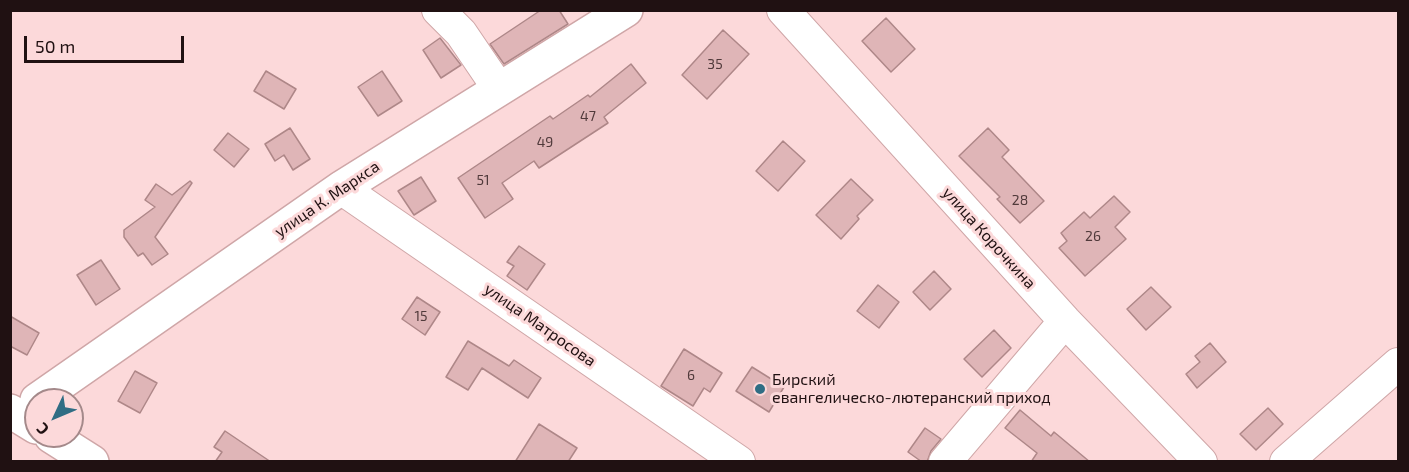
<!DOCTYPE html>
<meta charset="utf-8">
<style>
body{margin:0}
#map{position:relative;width:1409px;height:472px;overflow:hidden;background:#fcd9da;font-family:"Exo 2",sans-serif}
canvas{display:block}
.frame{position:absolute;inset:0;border:12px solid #201112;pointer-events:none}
.north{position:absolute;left:24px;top:388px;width:60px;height:60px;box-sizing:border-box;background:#fcd9da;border:2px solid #a4898a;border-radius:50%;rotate:226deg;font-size:16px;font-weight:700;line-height:24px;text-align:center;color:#201112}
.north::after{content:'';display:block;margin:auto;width:21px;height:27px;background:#306d84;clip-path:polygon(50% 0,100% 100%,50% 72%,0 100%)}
.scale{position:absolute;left:24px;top:36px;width:160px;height:27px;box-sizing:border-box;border:3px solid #201112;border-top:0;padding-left:8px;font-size:18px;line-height:21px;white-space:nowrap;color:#201112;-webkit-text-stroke:4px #fcd9da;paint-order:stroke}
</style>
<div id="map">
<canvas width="1409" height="472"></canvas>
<div class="frame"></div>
<div class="north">С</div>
<div class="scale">50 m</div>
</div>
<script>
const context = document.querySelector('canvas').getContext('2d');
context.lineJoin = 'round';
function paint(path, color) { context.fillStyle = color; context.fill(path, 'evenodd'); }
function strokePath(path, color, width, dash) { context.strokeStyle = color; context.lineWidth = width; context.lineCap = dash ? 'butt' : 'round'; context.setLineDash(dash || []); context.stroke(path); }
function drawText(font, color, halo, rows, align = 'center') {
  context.font = font + ' "Exo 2",sans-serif'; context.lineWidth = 6; context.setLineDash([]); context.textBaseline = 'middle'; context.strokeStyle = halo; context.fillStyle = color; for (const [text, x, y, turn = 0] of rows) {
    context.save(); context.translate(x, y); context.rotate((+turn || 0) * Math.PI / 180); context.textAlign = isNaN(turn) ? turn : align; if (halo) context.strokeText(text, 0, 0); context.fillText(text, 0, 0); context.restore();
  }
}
const building = new Path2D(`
 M541,10H559L568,24L504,64L490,44Z
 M886,18L915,49L891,72L862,41Z
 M723,30L749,54L707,99L682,75Z
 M440,38L461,65L441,78L423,50Z
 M631,64L646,83L604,117L608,123L539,168L534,161L502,183L513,199L485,218L458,178L550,116L553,119L588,95L590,97Z
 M266,71L296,89L284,109L254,91Z
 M382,71L402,101L378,116L358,87Z
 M290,128L310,159L293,170L284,155L275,161L265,144Z
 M988,128L1009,150L1002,157L1044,201L1020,223L997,199L1000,197L959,156Z
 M228,133L249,149L234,167L214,150Z
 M783,141L805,161L778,191L756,171Z
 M421,177L436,201L414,215L398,191Z
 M851,179L873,200L857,216L859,219L841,239L816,215Z
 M190,181L192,183L155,237L168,254L152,265L143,253L138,256L124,237V230L155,207L145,200L156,184L172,195Z
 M1114,196L1130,212L1115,227L1126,239L1085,276L1059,248L1067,241L1061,233L1084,212L1090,218Z
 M519,246L545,264L527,290L507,276L514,266L507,262Z
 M101,260L120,289L96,305L77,275Z
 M934,271L951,289L930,310L913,292Z
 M878,285L899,302L879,328L857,311Z
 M1151,287L1171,307L1146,330L1127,309Z
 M417,297L440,312L425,335L402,319Z
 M10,316L39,333L27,355L10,346Z
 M994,330L1011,348L982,377L964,359Z
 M468,341L509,366L514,360L541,378L528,398L482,368L468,390L446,377Z
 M1210,343L1226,362L1197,388L1186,374L1200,362L1195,356Z
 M684,349L722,373L710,392L704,388L693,406L661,386Z
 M752,367L784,387L769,412L736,391Z
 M135,371L157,383L140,413L118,401Z
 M1268,408L1283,424L1256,450L1240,434Z
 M1020,410L1051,436L1054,432L1090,462H1031L1037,453L1005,428Z
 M539,424L577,448L568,462H515Z
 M925,428L941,439L931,451L927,462H922L908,452Z
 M225,431L271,462H215L222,452L214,447Z`);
const minor = new Path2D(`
 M438,10L461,33L499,89
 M783,10L1065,321L1201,462
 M341,188L739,462
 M945,462L1065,321
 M1286,462L1398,364`);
const major = new Path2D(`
 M37,400L341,188L626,10
 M10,411L36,427
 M51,436L92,462`);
const markers = [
 [760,389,6,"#306d84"]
];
const numberNames = [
 ["35",715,64],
 ["47",588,116],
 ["49",545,142],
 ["51",483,180],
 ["28",1020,200],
 ["26",1093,236],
 ["15",421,316],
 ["6",691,375]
];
const streetNames = [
 ["улица К. Маркса",327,199,-34],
 ["улица Корочкина",989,238,48],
 ["улица Матросова",540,325,35]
];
const poiNames = [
 ["Бирский",772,380],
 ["евангелическо-лютеранский приход",772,398]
];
paint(building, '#dfb5b7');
strokePath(building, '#ae8788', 1.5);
strokePath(minor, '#cfa6a7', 34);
strokePath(major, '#cfa6a7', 36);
strokePath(minor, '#fff', 32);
strokePath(major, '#fff', 33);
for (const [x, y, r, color] of markers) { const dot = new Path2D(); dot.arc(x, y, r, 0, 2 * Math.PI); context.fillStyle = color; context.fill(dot); strokePath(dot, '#fcd9da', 2); }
drawText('14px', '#503a3b', null, numberNames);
drawText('16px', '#201112', '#fcd9da', streetNames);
drawText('16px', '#201112', '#fcd9da', poiNames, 'left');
</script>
